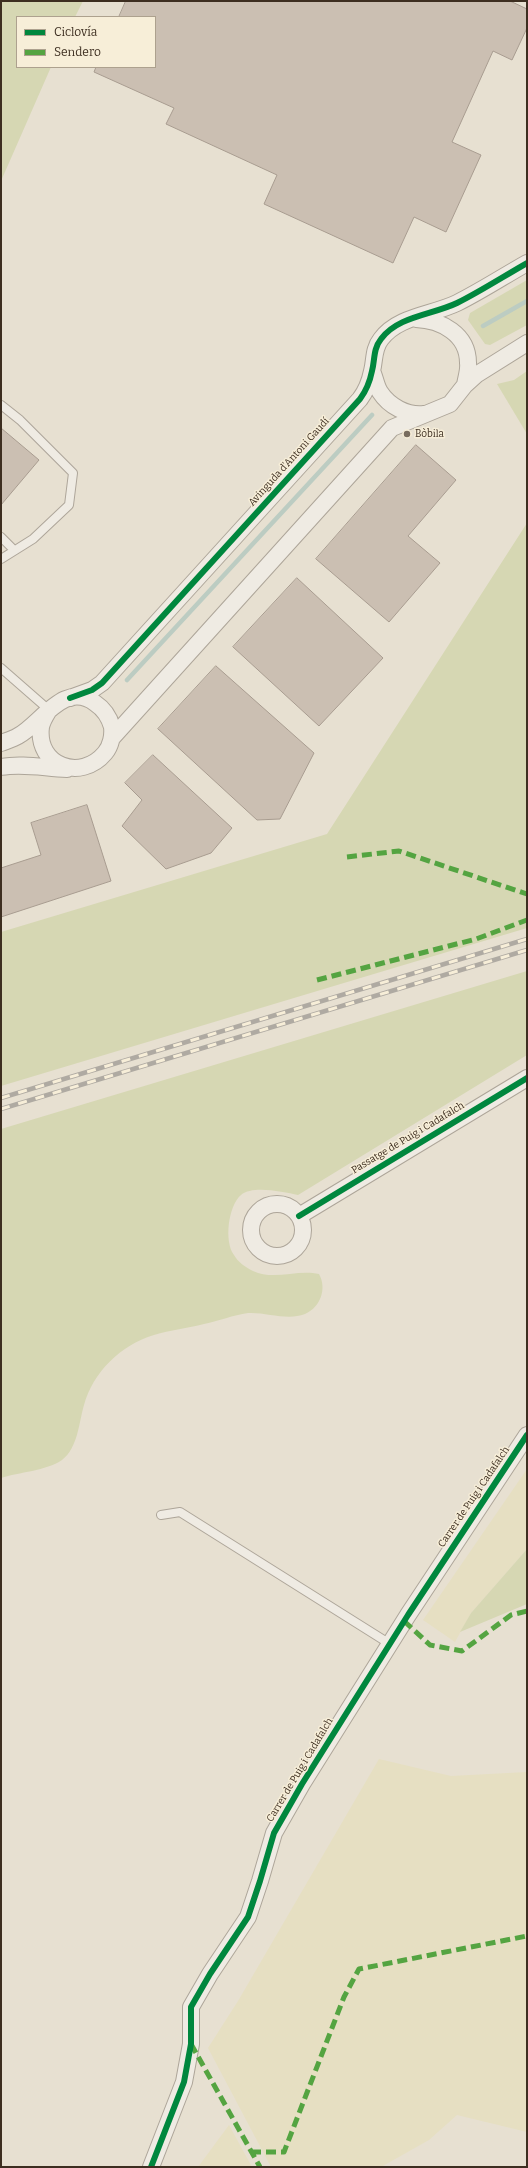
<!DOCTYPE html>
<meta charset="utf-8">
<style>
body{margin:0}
#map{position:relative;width:528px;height:2168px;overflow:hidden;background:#e7e0d1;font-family:Bitter,serif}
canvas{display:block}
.frame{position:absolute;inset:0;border:2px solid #3d2e20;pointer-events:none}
.legend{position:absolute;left:16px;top:16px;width:140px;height:52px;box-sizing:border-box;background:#f7eed8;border:1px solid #ada18e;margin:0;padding:5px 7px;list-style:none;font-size:12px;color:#3d2e20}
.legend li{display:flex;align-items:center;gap:8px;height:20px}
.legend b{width:20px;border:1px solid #ada18e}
</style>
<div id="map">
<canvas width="528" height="2168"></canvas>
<div class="frame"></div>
<ul class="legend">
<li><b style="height:5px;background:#00873e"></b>Ciclovía</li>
<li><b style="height:5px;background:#54a441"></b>Sendero</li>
</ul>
</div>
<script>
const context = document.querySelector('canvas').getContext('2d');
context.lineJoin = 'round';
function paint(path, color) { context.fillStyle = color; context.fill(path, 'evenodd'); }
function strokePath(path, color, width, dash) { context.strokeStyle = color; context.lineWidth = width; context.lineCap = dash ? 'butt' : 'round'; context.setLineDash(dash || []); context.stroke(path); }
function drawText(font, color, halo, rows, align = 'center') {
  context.font = font + ' Bitter,serif'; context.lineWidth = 3; context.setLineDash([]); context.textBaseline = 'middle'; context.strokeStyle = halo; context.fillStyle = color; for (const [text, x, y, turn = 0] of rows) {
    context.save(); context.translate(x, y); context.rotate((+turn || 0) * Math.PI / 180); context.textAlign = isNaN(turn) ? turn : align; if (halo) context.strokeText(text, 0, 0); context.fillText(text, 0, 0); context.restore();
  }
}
const farmland = new Path2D(`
 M527,1469V1549L471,1613L455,1642L423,1620Z
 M379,1759L451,1776L527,1772V2132L457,2115L429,2140L381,2167H271L208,2048L238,2001Z
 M229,2125L252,2167H198Z`);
const green = new Path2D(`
 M1,1H83L75,17H17V67H51L1,181Z
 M527,280V325L490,345L485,344L468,320L470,313Z
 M527,371V434L497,384L514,380Z
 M527,523V928L1,1086V932L327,834Z
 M527,971V1055L298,1195C283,1192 253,1185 241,1195C228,1206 224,1242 234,1255C238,1262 245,1267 253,1271C274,1281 297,1269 319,1274C327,1288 321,1307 305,1314C287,1321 267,1312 248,1313C233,1315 219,1321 204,1324C188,1328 170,1330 154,1335C121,1345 93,1372 84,1405C79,1422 78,1448 62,1460C46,1471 19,1472 1,1478V1129Z
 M527,1549V1604L460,1632L471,1613Z`);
const stream = new Path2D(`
 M483,326L527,301
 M127,680L372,415`);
const building = new Path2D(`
 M126,1H510L527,9V28L512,60L493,51L452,142L481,155L446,232L414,217L393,263L264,204L277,175L166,124L174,108L94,72L96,67H155V17H119Z
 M1,428L39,460L1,505Z
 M416,445L456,480L408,536L440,563L389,622L316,559Z
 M297,578L383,658L319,726L233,647Z
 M216,666L314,753L280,819L257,820L158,729Z
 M153,755L232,828L211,853L166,869L122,826L142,800L125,783Z
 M87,805L111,881L1,917V868L41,855L31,823Z`);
const service = new Path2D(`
 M1,405L20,420L73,473L69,505L33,539L1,559
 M1,537L14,550
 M1,668L49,710
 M161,1515L180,1512L390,1644`);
const minor = new Path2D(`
 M416,319C441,320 468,334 468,363C469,370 466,378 465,385
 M372,371C375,377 376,386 380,392C389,406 407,416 424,414
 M70,698L92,690L102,683L360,399C366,391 370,381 372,371C375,360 373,349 381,339C398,316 432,315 457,303C481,291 504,276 527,263
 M112,738L392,428L450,404L465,385L476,375L527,343
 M1,743C6,741 13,739 18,736C41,724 64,680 95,703C104,709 109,716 112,727C113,735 111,746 105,753C81,782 36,766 41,727C42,721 46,715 49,710
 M1,767C23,763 44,768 67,769
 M251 1230a26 26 0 1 1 52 0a26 26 0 1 1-52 0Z
 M299,1216L527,1078
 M151,2167L184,2082L191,2044V2007L210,1974L248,1917L260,1881L274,1833L302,1784L408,1615L527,1435`);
const rail = new Path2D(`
 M1,1098L527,939
 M1,1109L527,950`);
const quiet = new Path2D(`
 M347,857L399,851L527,894
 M317,980L476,939L527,920
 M404,1621L430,1645L462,1651L511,1615L527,1611
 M191,2044L260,2167
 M251,2152H284L344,1997L359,1969L527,1936`);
const cycleway = new Path2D(`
 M70,698L92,690L102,683L360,399C366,391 370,381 372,371C375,360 373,349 381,339C398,316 432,315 457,303C481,291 504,276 527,263
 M299,1216L527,1078
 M151,2167L184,2082L191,2044V2007L210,1974L248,1917L260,1881L274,1833L302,1784L408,1615L527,1435`);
const markers = [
 [407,434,4,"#786c5e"]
];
const poiNames = [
 ["Bòbila",415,434]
];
const streetNames = [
 ["Avinguda d'Antoni Gaudí",289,462,-48],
 ["Passatge de Puig i Cadafalch",408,1138,-31],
 ["Carrer de Puig i Cadafalch",474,1497,-56],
 ["Carrer de Puig i Cadafalch",300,1770,-59]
];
paint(farmland, '#e6dfc2');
paint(green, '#d6d7b3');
strokePath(stream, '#bcccc2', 4.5);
paint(building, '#cbbfb2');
strokePath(building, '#a89c90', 1);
strokePath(service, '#ada599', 10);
strokePath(minor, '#ada599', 18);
strokePath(service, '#efebe3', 8);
strokePath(minor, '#efebe3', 16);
strokePath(rail, '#afaaa2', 4.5);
strokePath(rail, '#f7eed8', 3, [9]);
strokePath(quiet, '#54a441', 5, [10, 5]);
strokePath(cycleway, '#00873e', 6);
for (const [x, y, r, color] of markers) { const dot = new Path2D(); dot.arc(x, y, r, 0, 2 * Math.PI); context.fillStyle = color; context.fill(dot); strokePath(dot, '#f7eed8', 1.5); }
drawText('10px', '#3d2e20', '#f7eed8', poiNames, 'left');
drawText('10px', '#3d2e20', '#f7eed8', streetNames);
</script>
